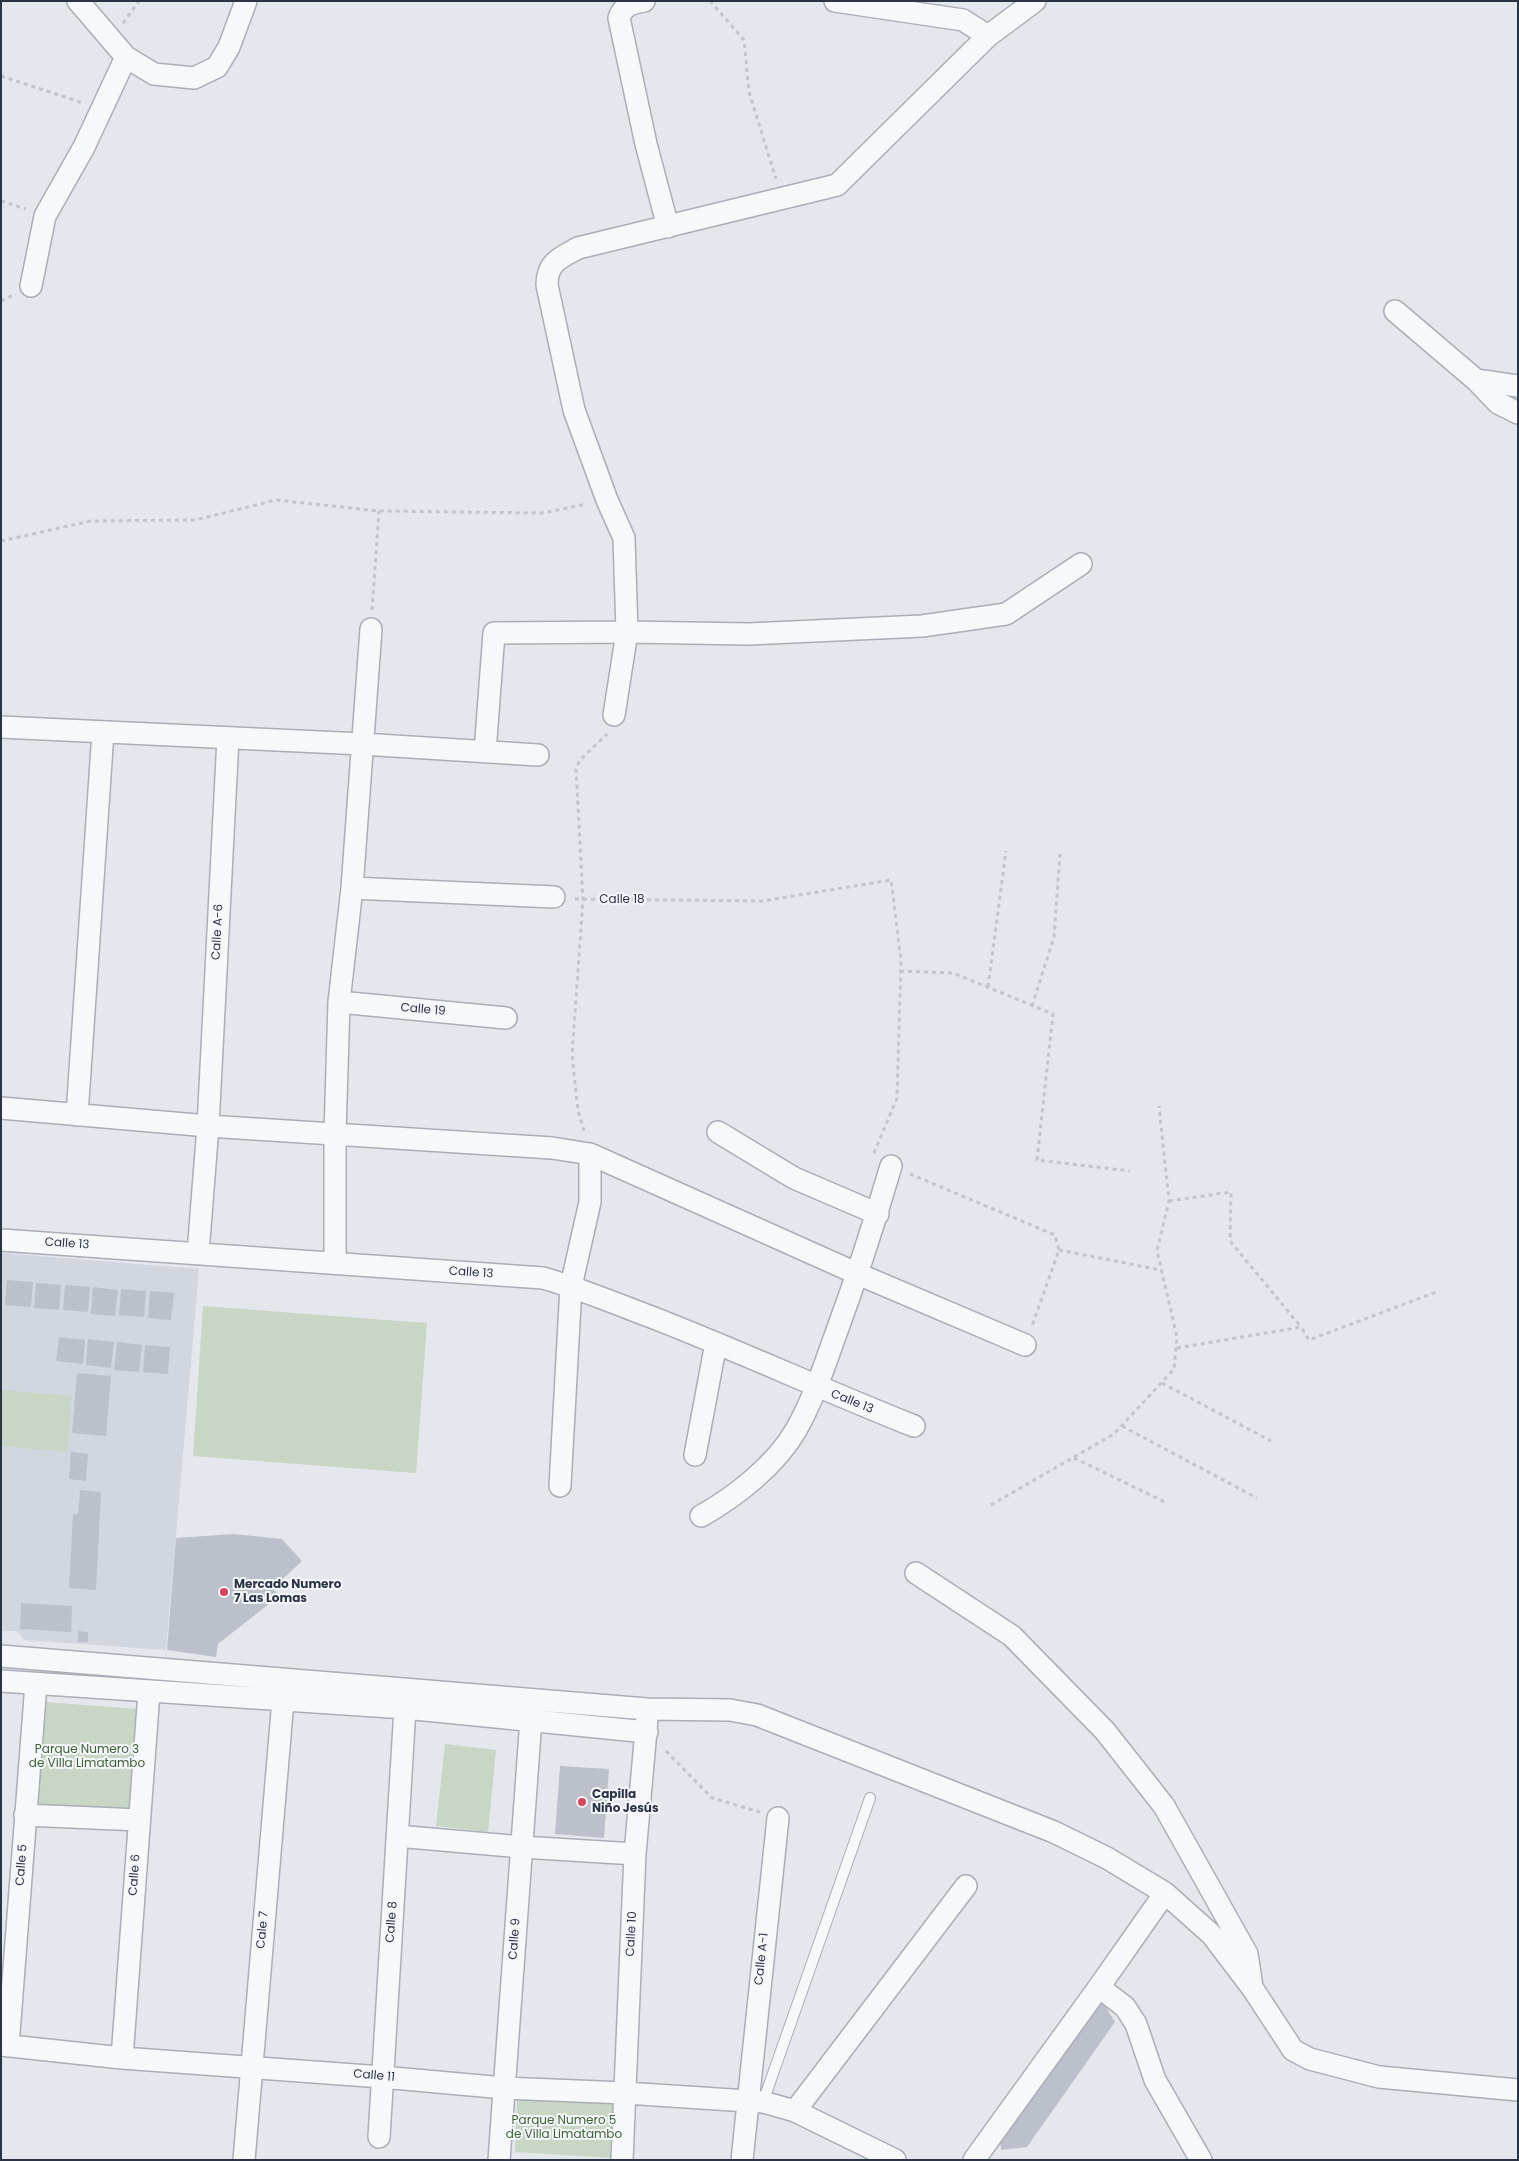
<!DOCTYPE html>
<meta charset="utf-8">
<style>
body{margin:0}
#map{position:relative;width:1519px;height:2161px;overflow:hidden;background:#e4e7ec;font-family:Poppins,sans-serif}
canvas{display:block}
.frame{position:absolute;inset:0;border:2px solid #2b3445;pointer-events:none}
</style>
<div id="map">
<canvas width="1519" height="2161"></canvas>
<div class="frame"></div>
</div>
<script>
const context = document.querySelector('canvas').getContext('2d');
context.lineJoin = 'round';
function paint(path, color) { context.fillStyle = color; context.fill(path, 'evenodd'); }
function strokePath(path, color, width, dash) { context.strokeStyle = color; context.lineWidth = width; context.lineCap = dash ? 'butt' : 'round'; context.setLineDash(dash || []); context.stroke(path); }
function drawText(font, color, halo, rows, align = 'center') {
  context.font = font + ' Poppins,sans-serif'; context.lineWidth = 4; context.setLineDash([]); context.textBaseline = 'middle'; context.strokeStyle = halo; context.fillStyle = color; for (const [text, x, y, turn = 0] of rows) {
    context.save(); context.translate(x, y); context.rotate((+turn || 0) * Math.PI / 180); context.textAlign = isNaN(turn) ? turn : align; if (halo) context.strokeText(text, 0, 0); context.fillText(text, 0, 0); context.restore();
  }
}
const built = new Path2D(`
 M1,1253L199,1269L166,1650L25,1640L17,1631H1Z`);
const green = new Path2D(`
 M203,1306L427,1323L416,1473L193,1456Z
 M1,1390L72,1396L67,1452L1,1446Z
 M45,1702L137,1709L130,1812L38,1805Z
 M445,1744L496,1750L488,1832L436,1826Z
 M517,2098L614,2103L612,2158L515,2152Z`);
const building = new Path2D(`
 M7,1280L33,1282L31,1307L5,1305Z
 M36,1283L61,1285L59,1310L34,1308Z
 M65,1285L90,1287L88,1312L63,1310Z
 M93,1287L118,1290L115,1316L91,1314Z
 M121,1289L146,1291L144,1317L119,1315Z
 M150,1291L174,1293L171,1320L148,1318Z
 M59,1337L85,1340L83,1364L56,1361Z
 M88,1339L114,1342L111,1368L86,1365Z
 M117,1342L142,1345L139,1372L114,1370Z
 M145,1345L170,1347L168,1374L143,1372Z
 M77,1373L111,1376L106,1436L72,1433Z
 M71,1452L88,1454L86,1481L69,1479Z
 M80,1490L101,1492L96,1590L69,1588L73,1514H78Z
 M234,1534L282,1539L302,1561L273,1588L279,1596L218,1644L216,1657L167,1650L176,1538Z
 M21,1603L72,1606L71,1632L20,1629Z
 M78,1631L88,1632V1642H78Z
 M560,1766L609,1769L604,1838L555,1834Z
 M1098,1994L1115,2022L1027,2147L1001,2150L1000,2139Z`);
const path = new Path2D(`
 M710,1L744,40L749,92L776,179
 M123,23L139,1
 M1,76L83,103
 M1,201L26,209
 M1,301L13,295
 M1,541L91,521L195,520L276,500L379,511L543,513L586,504
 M372,610L379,511
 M575,899L763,901L891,880L901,961L897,1098L874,1153
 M900,971L953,973L1053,1014L1037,1160L1130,1171
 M988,987L1006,851
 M1032,1006L1054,937L1060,854
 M584,1131L578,1111L572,1055L583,900L576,769L580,760L607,734
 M910,1174L1055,1235L1059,1250L1032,1326
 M1169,1201L1231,1192L1230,1241L1301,1327
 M1059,1250L1161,1270
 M1177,1348L1301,1327L1309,1340L1439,1291
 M1162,1383L1271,1441
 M1122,1426L1257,1498
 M1074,1458L1167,1503
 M991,1505L1114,1434L1174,1369L1177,1337L1157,1251L1169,1201L1159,1106
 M666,1751L712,1798L760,1812`);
const lane = new Path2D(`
 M763,2102L870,1798`);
const street = new Path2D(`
 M78,1L126,57L154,74L194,78L217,67L229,47L246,1
 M644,1C631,3 623,6 619,18L646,144L668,227
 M835,1L963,20L988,36
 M31,286L45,216L84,147L126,57
 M1395,311L1476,380L1498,403L1518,413
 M1476,380L1518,386
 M614,715L627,632L624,538L607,500L574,410L547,285C547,262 560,258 578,248L837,185L988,36L1035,1
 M1,727L362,744L538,755
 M485,752L494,633L627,632L749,634L922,626L1006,614L1081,564
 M352,888L554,897
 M339,1002L506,1018
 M1,1108L208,1126L552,1148L590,1154L858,1274L1025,1345
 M77,1115L103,732
 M718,1132L794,1178L878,1214
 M1,1240L543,1278C581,1289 617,1304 654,1318C741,1352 826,1391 914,1426
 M198,1253L208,1126L228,738
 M335,1262V1134L339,1002L352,888L371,629
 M695,1455L716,1343
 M560,1486L571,1286L590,1202V1154
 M701,1516C735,1497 776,1465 796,1430C812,1402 823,1370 834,1339C855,1282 874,1224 891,1166
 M916,1573L1012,1636L1105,1731L1164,1806L1247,1954L1252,1987
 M1,1656L647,1709L730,1710L757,1715L1054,1832L1107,1858L1165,1893L1212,1935L1253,1989L1293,2050L1310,2059L1379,2077L1518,2090
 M1,1681L405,1708L647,1732
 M25,1815L139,1820
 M397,1836L522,1847L635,1854
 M1099,1987L1125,2007L1136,2024L1155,2080L1201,2160
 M1,2045L122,2058L382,2077L504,2088L625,2093L763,2102L795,2111L895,2160
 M8,2046L36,1684
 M122,2058L149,1692
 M795,2111L966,1886
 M379,2137L405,1708
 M244,2160L283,1700
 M499,2160L531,1719
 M622,2160L635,1854L647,1719
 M742,2160L778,1818
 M974,2160L1099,1987L1165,1893`);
const markers = [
 [224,1592,5,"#d1495b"],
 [582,1802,5,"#d1495b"]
];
const streetNames = [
 ["Calle 18",622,900],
 ["Calle A-6",218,932,-87],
 ["Calle 19",423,1010,5],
 ["Calle 13",67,1244,4],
 ["Calle 13",471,1273,4],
 ["Calle 13",852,1402,22],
 ["Calle 5",22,1865,-86],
 ["Calle 6",135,1875,-86],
 ["Calle 8",392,1922,-86],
 ["Cale 7",263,1930,-85],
 ["Calle 10",632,1934,-87],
 ["Calle 9",515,1939,-86],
 ["Calle A-1",762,1959,-84],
 ["Calle 11",374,2076,5]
];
const poiNames = [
 ["Mercado Numero",234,1585],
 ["7 Las Lomas",234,1599],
 ["Capilla",592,1795],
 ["Niño Jesús",592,1809]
];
const parkNames = [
 ["Parque Numero 3",87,1750],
 ["de Villa Limatambo",87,1764],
 ["Parque Numero 5",564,2121],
 ["de Villa Limatambo",564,2135]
];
paint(built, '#d2d6de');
paint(green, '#c9d6c5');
paint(building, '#bbc0ca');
strokePath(lane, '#a9aeb7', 12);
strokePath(street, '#a9aeb7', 24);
strokePath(path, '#c2c5cb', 3, [4, 4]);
strokePath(lane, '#f7f8fa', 10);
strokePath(street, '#f7f8fa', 21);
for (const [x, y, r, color] of markers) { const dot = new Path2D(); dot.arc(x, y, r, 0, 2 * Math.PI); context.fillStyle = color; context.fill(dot); strokePath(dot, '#f4f6f9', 2); }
drawText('12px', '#2b3445', '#f4f6f9', streetNames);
drawText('bold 12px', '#2b3445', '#f4f6f9', poiNames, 'left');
drawText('12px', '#3f6138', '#f4f6f9', parkNames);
</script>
